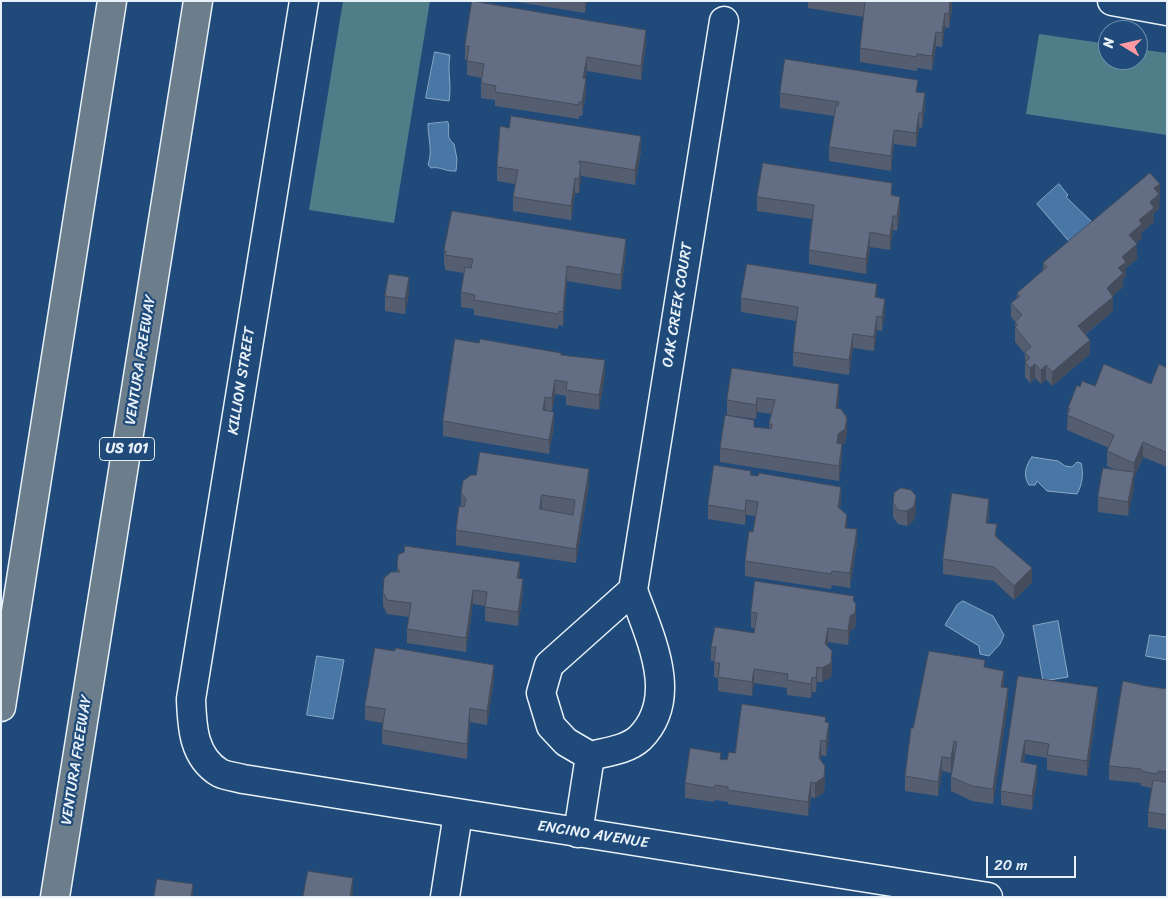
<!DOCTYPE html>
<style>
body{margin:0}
#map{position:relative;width:1168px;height:898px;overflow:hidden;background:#1f4a7a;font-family:Sriracha,sans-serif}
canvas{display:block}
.frame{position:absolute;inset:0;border:2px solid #e8f1f8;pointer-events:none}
.north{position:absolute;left:1098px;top:20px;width:50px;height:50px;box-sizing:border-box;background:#1f4a7a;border:1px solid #6f8dac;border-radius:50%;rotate:279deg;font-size:14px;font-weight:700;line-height:20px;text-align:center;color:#e8f1f8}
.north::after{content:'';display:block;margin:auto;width:18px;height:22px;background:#ff9aa2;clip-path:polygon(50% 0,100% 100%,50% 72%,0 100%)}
.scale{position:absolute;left:986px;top:856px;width:90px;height:22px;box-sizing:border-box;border:2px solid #e8f1f8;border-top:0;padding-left:6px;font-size:15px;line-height:18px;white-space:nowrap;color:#e8f1f8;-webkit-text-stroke:4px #1f4a7a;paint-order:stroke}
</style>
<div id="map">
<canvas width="1168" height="898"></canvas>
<div class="frame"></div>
<div class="north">N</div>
<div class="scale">20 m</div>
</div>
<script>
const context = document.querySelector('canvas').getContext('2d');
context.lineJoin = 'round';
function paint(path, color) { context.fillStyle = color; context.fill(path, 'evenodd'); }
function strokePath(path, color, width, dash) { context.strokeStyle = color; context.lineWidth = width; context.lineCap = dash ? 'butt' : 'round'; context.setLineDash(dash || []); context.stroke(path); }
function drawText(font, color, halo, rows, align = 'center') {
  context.font = font + ' Sriracha,sans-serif'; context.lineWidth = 4.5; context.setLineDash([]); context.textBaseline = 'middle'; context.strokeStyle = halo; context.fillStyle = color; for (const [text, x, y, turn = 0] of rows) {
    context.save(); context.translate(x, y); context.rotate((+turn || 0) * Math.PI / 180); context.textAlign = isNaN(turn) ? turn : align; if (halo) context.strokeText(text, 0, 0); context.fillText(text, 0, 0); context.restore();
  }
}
const green = new Path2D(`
 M343,1H430L394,223L309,210Z
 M1039,34L1108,44V60H1138V49L1167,53V135L1026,114Z`);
const water = new Path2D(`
 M435,52L450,55C447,71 452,85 449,101L426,98Z
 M448,122C451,132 444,136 454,144L457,159L456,171C446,172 440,166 431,168L428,165C433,151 428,139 428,124Z
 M1059,184L1068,195L1066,197L1096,226L1073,246L1037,204Z
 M1032,457L1058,461L1065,466L1072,467L1077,462L1081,463C1084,474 1082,485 1077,494L1047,491L1037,481L1035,485H1029C1023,476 1025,466 1032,457Z
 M963,601L993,616L1004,635L1000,644L989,656L980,654L979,646L945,625L957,605Z
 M1058,621L1068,677L1043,681L1033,626Z
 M1150,635L1167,637V660L1146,656Z
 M317,656L344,660L333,719L307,715Z`);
const street = new Path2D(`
 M1112,1L1167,11
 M633,590L549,665L541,693L551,726L566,742L590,756C606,752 627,750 640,738C681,697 649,636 633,590L724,21
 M578,833L590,756
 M445,897L458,814`);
const secondary = new Path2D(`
 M304,1L191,699C192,726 193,757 220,773C226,776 236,777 243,779L988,897`);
const highway = new Path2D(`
 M1,707L112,1
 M55,897L198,1`);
const wall = new Path2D(`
 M511,1H587L585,13Z
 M808,1H952V8L949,28L945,27L942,47L936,46L932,70L917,68V71L860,62V48L864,17L808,8Z
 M646,44L641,80L587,71L585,79L586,93L582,116H579V119L495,106V100L481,98V83L482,78L467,75V60H465V46Z
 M918,92L925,107L922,128L919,127L916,147L894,144L891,171L829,161V147L834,116L780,108V93Z
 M641,151L635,185L581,176L579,193H575L571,220L513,211V197L515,184L497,181V167Z
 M1160,184L1159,209L1154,213V222L1142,232V238L1136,243L1137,259L1126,268V276L1123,279V287L1113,296V311L1086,334L1090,354L1052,386L1046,379L1041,384L1035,378L1030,383L1025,377V354L1015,342V322L1011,317V303L1017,298V293L1043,270V263Z
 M892,195L900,211L897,231L893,230L890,250L870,247L866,274L809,264V250L812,219L757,211V197Z
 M444,251L626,253L621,290L567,281L563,326L559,325L558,329L474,315V309L461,307V292L464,273L445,270V265H444Z
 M409,292L405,314L385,311V296Z
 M877,297L885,313L882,331L877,330L874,351L853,348L849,375L793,366V352L796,321L741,312V298Z
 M561,355L605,374L599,410L566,405V396L555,394L552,411L554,426L549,454L443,436V421Z
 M732,368L839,399L837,409L847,432L845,443L842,445V458L839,481L720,462V448L754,427L769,429V424L771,414L757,412L756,419L727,415V400Z
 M1167,368V467L1143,457L1134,478V477V487L1128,516L1098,512V497L1116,470L1107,466V451L1109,448L1067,430L1068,408L1080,387L1151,384Z
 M751,475L841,501L840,508L847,528L857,543L850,588L832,585L831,589L745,576V561L753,532L755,516L746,515L745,525L708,519V505Z
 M589,483L576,563L456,545V530L461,507V493Z
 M893,503L916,511L914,520L907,526L898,524L893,517Z
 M989,513L988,523L997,537L1032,582L1014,600L994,581L943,574V559Z
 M397,566L519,579L523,593L518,626L485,621V606L473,604L466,652L407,643V629L409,617L387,614L383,606V592L397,572Z
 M854,601L856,618L855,628L850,631L848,645L828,642L827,646L832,666L831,677L822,682H817L816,692H812L811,698L787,695V688L754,683L752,696L718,691V678L714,677V661H711V647L754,633V628L751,627V612Z
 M985,668L1003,687L1008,703L993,804L972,801L951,791V777L955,756H954L951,773L942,771L938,796L905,791V776L913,728Z
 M1018,676L1098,702L1087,776L1047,770V758L1025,754L1024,763L1037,779L1032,810L1001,805V791Z
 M494,679L487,725L470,722L467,759L382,744V730L383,723L365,720V706Z
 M1146,686L1167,689V830L1148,827V812L1152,788L1141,786V783L1109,780V766Z
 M826,723L829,738L826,756L821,755L820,760L825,780L824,792L815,798L811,797L808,816L728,804V802L715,800L714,802L685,798V783L721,759L727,760L735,753Z`);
const shadedWall = new Path2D(`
 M585,1H587L585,13Z
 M950,1H952V8L949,28V14Z
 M945,13V27L942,47V33Z
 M646,30V44L641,80V66Z
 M936,32V46L932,70V56Z
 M587,57V71L583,93V78Z
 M586,79V93L582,116V102Z
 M925,93V107L922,128V113Z
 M919,113V127L916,147V133Z
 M894,130V144L891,171V156Z
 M641,136V151L635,185V170Z
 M581,164V179L579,193V179Z
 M575,178V193L571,220V206Z
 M1160,184L1159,209L1154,213V222L1142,232V238L1129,249V235L1139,220L1150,202L1154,188Z
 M900,197V211L897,231V216Z
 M893,216V230L890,250V236Z
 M870,232V247L866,274V259Z
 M626,239V253L621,290V275Z
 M1137,244V259L1126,268V276L1123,279V287L1111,298L1113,297V311L1078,340V326L1107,288L1118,268L1122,257Z
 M567,266V281L563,326V312Z
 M409,277V292L405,314V299Z
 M877,284V299L875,297Z
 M885,299V313L882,331V317Z
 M877,316V330L874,351V337Z
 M853,334V348L849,375V360Z
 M1090,340V354L1052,386V372Z
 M605,360V374L599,410V395Z
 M1035,364V378L1030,383V368Z
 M1046,365V379L1041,384V370Z
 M555,380V394L552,412V398Z
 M839,384V399L836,423V408Z
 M545,397V411L543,410Z
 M757,398V412L756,419V405Z
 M554,412V426L549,454V440Z
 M847,418V432L845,443L842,445V458L839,481V466L837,443L838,434Z
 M1143,442V457L1134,478V463Z
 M589,469V483L576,563V549Z
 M1134,472V487L1128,516V502Z
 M841,487V501L838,521V507Z
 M542,495V510L540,509Z
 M916,496V511L914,520L907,526V511Z
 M989,499V513L986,537V523Z
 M746,500V515L745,525V511Z
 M847,515V529L845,528Z
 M857,529V543L850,588V573Z
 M520,562V577L517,593V578Z
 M1032,568V582L1014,600V586Z
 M523,579V593L518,626V612Z
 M473,590V604L466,652V638Z
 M854,596V611L856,604V618L855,628L850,631L848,645V631Z
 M828,628V642L825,659V644Z
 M832,651V666L831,677L822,682V668Z
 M494,665V679L487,725V711Z
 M817,667V682L816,692V678Z
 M754,669V683L752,696V682Z
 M1004,671V685L1001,701V687Z
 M812,677V692L811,698V684Z
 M1098,687V702L1087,776V761Z
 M1008,688V703L993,804V789Z
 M470,708V722L467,759V744Z
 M829,723V738L826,756V741Z
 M821,740V755L819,772V758Z
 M1025,740V754L1021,777V762Z
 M954,741V756L951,773V758Z
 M942,757V771L938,796V782Z
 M1037,765V779L1032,810V796Z
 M825,766V780L824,792L815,798V783Z
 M811,782V797L808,816V802Z
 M353,878V892L352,897H350Z
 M193,884V897H191Z`);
const building = new Path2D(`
 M472,1L646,30L641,66L587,57L583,78L586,79L582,102H579V105L495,92L496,86L481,83L484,64L467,61L469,46H465Z
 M858,1H950L949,14L945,13L942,33L936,32L932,56L917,54V57L860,48L865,2Z
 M785,59L918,80L916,92L925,93L922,113H919L916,133L894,130L891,156L829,147L836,106H838L839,102L780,93Z
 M511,116L641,136L635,170L579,161V164H581L579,179L575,178L571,206L513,197L518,170L497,167L500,126L509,128Z
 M763,163L892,183L891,195L900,197L897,216H893L890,236L870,232L866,259L809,250L814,205L757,197Z
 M1150,173L1160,184L1154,188L1159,194L1150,202L1154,208L1139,220L1142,224L1129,235L1137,244L1122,257L1126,262L1118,268L1123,273L1107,288L1113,297L1078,326L1090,340L1052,372L1046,365L1041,370L1035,364L1030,368L1025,362L1030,358L1025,352L1031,347L1015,327L1018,325L1015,322L1022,315L1011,303L1020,296L1017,293L1047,267L1043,263Z
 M452,211L626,239L621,275L567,266L563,312L559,311L558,314L474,300L475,295L461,292L465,267L471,268L473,259L445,255L446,251H444Z
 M747,264L877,284L875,297L885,299L882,317L877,316L874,337L853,334L849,360L793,352L798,307L741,298Z
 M389,274L409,277L405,299L385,296Z
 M455,339L479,343L480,339L561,353V355L605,360L599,395L566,390L567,382L555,380L552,398L545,397L543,410L554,412L549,440L443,421Z
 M1104,364L1151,384L1159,364L1167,368V453L1143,442L1134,463L1107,451L1114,435L1067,415L1070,409L1068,408L1077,385L1080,387L1082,381L1095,386Z
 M732,368L839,384L836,408L841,409L847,418L845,429L838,434L837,443L842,444L839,466L720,448L725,415L754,420V427L771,429L772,424H769L775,400L757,398L756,405L727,400Z
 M480,452L589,469L576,549L456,530L459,506L464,507L466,499L461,493L463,481L471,475H476ZM542,495L575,500L573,515L540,509Z
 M714,465L751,471L750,475L758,476L759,473L841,487L838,507L847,515L845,528L857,529L850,573L832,571L831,574L745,561L749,531L753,532L758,502L746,500L745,511L708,505Z
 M1103,468L1134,472L1128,502L1098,497Z
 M901,488L911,490L916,496L914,506L907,511L898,510L893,503L894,493Z
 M952,493L989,499L986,523L997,524L995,536L1032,568L1014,586L994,567L943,559Z
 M405,546L520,562L517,578L523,579L518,612L485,607L487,592L473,590L466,638L407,629L411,603L387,600L383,592L384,578L391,572H400L397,566L398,555L404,552Z
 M755,581L854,596L853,600L856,604L855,613L850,616L848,631L828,628L825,644L832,651L831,663L822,668L817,667L816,678L812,677L811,684L787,680L788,674L754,669L752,682L718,677L720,663H714L716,647H711L715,627L754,633L757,613L751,612Z
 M375,648L395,651V648L494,665L487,711L470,708L467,744L382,730L385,709L365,706Z
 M929,651L985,660L984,667L1004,671L1001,687L1008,688L993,789L972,786L951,777L957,742L954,741L951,758L942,757L938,782L905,776L911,728H913Z
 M1018,676L1098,687L1087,761L1047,755L1049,744L1025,740L1021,762L1037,765L1032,796L1001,791Z
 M1123,681L1146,686L1167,689V772L1158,771L1157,774L1141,771V769L1109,766Z
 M742,704L826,717L825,722L829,723L826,741L821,740L819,758L825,766L824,777L815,783L811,782L808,802L728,790V787L715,785L714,788L685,783L690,748L721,753L720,759L727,760L729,752L735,753Z
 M1167,779V815L1148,812L1153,780L1166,782Z
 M308,871L353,878L350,897H303Z
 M157,879L193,884L191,897H154Z`);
const shields = [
 [127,449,55]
];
const shieldNames = [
 ["US 101",127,449]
];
const streetNames = [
 ["OAK CREEK COURT",678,305,-81],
 ["VENTURA FREEWAY",141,360,-81],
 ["KILLION STREET",242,381,-81],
 ["VENTURA FREEWAY",77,760,-81],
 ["ENCINO AVENUE",593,835,9]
];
paint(green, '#4f7e88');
paint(water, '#4977a5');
strokePath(water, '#89a8c6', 1);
strokePath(street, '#e8f1f8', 31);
strokePath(secondary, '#e8f1f8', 31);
strokePath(highway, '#e8f1f8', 31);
strokePath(street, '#1f4a7a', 28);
strokePath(secondary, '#1f4a7a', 28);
strokePath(highway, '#6c7d8b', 28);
paint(wall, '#555e71');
paint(shadedWall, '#454c5c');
paint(building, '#636d83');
strokePath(building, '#454c5c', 1);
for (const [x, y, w] of shields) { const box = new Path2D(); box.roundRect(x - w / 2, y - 11.5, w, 23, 4); context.fillStyle = '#1f4a7a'; context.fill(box); strokePath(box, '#e8f1f8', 1); }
drawText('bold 14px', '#e8f1f8', null, shieldNames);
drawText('15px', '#e8f1f8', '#1f4a7a', streetNames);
</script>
